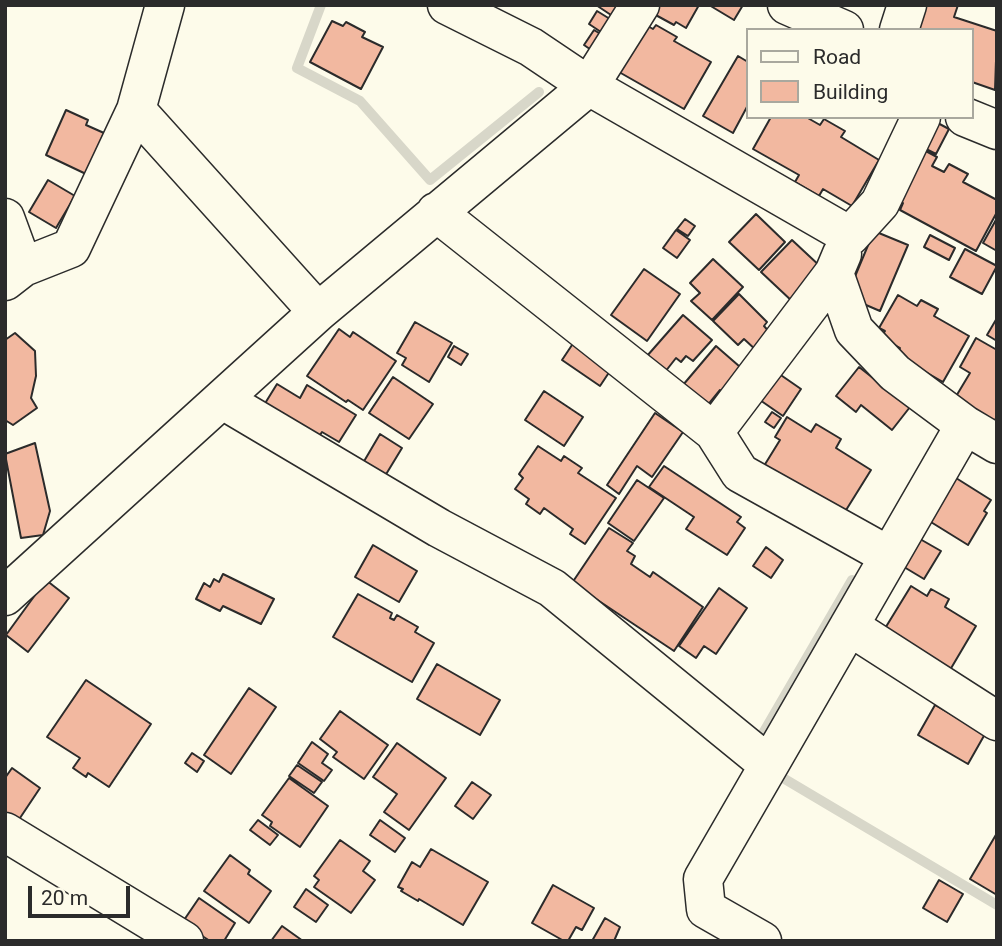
<!DOCTYPE html>
<style>
body{margin:0}
#map{position:relative;width:1002px;height:946px;overflow:hidden;background:#fdfbea;font-family:Roboto,sans-serif}
canvas{display:block}
.frame{position:absolute;inset:0;border:7px solid #2b2b2b;pointer-events:none}
.legend{position:absolute;left:746px;top:28px;width:228px;height:91px;box-sizing:border-box;background:#fdfbea;border:2px solid #a9a89e;margin:0;padding:9px 12px;list-style:none;font-size:21px;color:#2b2b2b}
.legend li{display:flex;align-items:center;gap:14px;height:35px}
.legend b{width:35px;border:2px solid #a9a89e}
.scale{position:absolute;left:28px;top:886px;width:102px;height:32px;box-sizing:border-box;border:4px solid #2b2b2b;border-top:0;padding-left:9px;font-size:21px;line-height:24px;white-space:nowrap;color:#2b2b2b;-webkit-text-stroke:5px #fdfbea;paint-order:stroke}
</style>
<div id="map">
<canvas width="1002" height="946"></canvas>
<div class="frame"></div>
<ul class="legend">
<li><b style="height:9px;background:#fdfbea"></b>Road</li>
<li><b style="height:19px;background:#f2b8a0"></b>Building</li>
</ul>
<div class="scale">20 m</div>
</div>
<script>
const context = document.querySelector('canvas').getContext('2d');
context.lineJoin = 'round';
function strokePath(path, color, width, dash) { context.strokeStyle = color; context.lineWidth = width; context.lineCap = dash ? 'butt' : 'round'; context.setLineDash(dash || []); context.stroke(path); }
function paint(path, color) { context.fillStyle = color; context.fill(path, 'evenodd'); }
const stream = new Path2D(`
 M321,5L297,68L360,101L430,180L539,92
 M762,735L852,580
 M783,778L997,905`);
const building = new Path2D(`
 M596,5H626L617,19Z
 M656,5H699L686,28L676,22L674,25L652,13Z
 M709,5H743L734,20Z
 M925,5H958L954,17L997,31L995,90L972,82V30H917Z
 M597,11L618,24L610,38L589,24Z
 M332,21L343,26L346,22L365,32L362,37L383,47L361,89L310,62Z
 M646,25L653,29L656,25L677,37L674,41L711,62L684,109L619,72Z
 M594,30L607,38L597,54L584,45Z
 M738,56L748,62V105L733,133L703,116Z
 M66,110L88,120L86,125L104,133L86,174L46,155Z
 M771,117H806L820,125L824,119L845,131L841,137L879,160L852,206L823,189L819,196L795,182L799,175L753,149Z
 M934,121L949,129L936,154L920,146Z
 M922,149L937,157L932,166L944,172L949,164L968,174L963,182L997,200V212L976,251L900,210L903,203L896,199Z
 M48,180L75,196L56,228L29,212Z
 M756,214L785,242L759,270L729,242Z
 M997,218V251L983,243Z
 M685,219L695,226L688,236L677,229Z
 M676,230L690,240L677,258L663,248Z
 M874,231L908,245L880,311L852,299L851,286Z
 M930,235L955,248L949,260L924,247Z
 M792,240L822,268L794,303L761,272Z
 M965,249L997,266L982,294L950,277Z
 M713,259L743,287L712,320L691,301L700,293L690,283Z
 M644,269L680,294L647,341L611,315Z
 M739,294L767,322L764,326L772,335L757,351L744,339L738,345L713,321Z
 M898,295L917,306L921,300L938,309L934,316L969,336L943,382L896,355L900,348L881,337L885,331L879,328Z
 M683,315L712,340L693,361L686,356L681,362L676,358L665,372L647,356Z
 M997,318V341L987,335Z
 M415,322L452,343L429,382L402,365L406,358L397,353Z
 M339,329L350,337L353,332L396,361L363,410L348,400L346,402L307,376Z
 M15,333L35,351L36,376L31,398L37,408L13,425L5,420V340Z
 M976,338L997,350V417L994,421L955,398L970,373L960,367Z
 M576,339L614,365L600,386L562,360Z
 M454,346L468,354L461,365L448,357Z
 M716,346L747,373L727,395L720,390L707,406L683,385Z
 M859,367L910,407L892,430L861,405L856,412L836,396Z
 M775,371L801,389L783,416L757,398Z
 M393,377L433,404L409,439L369,413Z
 M277,384L300,398L307,385L356,415L339,442L322,432L318,438L264,405Z
 M544,391L583,417L564,446L525,420Z
 M772,412L781,418L774,428L765,422Z
 M655,413L683,432L652,477L637,466L619,494L607,485Z
 M787,417L811,432L816,424L841,439L836,448L871,470L838,523L759,474L780,440L775,437Z
 M380,434L402,448L385,476L363,463Z
 M35,443L50,511L43,535L21,538L5,454Z
 M538,446L561,461L564,456L582,468L578,473L616,498L585,544L570,534L573,529L544,508L540,514L526,504L529,499L515,489L523,478L519,474Z
 M664,466L741,517L737,522L745,528L727,555L686,529L694,517L649,487Z
 M956,478L991,500L984,511L987,513L968,545L926,519Z
 M637,480L664,498L634,541L608,523Z
 M609,528L633,543L627,551L635,556L631,564L650,577L653,572L703,607L674,651L572,583Z
 M920,539L941,551L924,579L904,567Z
 M373,545L417,571L399,602L355,577Z
 M766,547L783,560L771,578L753,566Z
 M223,574L274,599L261,624L223,606L220,611L196,599L204,583L210,587L214,579L219,582Z
 M46,580L69,598L28,652L6,635Z
 M911,586L927,596L931,589L949,599L945,607L976,626L950,670L884,630Z
 M719,588L747,608L716,654L704,646L696,658L679,646Z
 M358,594L392,613L390,618L394,620L397,615L418,627L415,632L434,643L412,682L333,637Z
 M437,664L500,700L480,735L417,699Z
 M86,680L151,724L109,787L88,773L86,777L73,768L80,758L47,737Z
 M249,688L276,707L231,774L204,755Z
 M935,705L985,734L968,764L918,735Z
 M340,711L388,745L364,779L333,757L337,752L320,739Z
 M312,742L328,754L322,763L332,770L324,781L298,763Z
 M397,743L446,778L409,830L384,812L397,794L373,777Z
 M192,753L204,761L197,772L185,763Z
 M297,765L322,782L314,793L289,776Z
 M12,768L40,788L18,821L5,812V778Z
 M289,778L328,806L300,847L270,826L272,822L262,815Z
 M472,782L491,795L473,819L455,806Z
 M258,820L278,835L270,845L250,830Z
 M380,820L405,838L395,852L370,835Z
 M997,833V895L970,879Z
 M340,840L370,861L363,871L375,880L351,913L314,887L319,880L314,876Z
 M431,849L488,882L463,925L419,899L418,901L401,891L403,889L398,887L412,862L420,867Z
 M230,855L250,870L248,874L271,891L249,923L204,891Z
 M939,880L963,894L947,922L923,908Z
 M553,885L594,908L582,930L576,927L568,941H564L532,923Z
 M306,889L328,905L316,922L294,907Z
 M199,898L235,923L224,941H210L182,923Z
 M605,918L620,927L614,941H592Z
 M282,926L303,941H271Z`);
const minor = new Path2D(`
 M447,5L531,47L589,86L850,236L880,203L921,117
 M787,5L844,30
 M899,30L907,5
 M136,110L165,5
 M965,117L997,130
 M436,212L714,432L740,473L889,556
 M5,218L23,267
 M834,273L854,330L895,373L965,425L997,444
 M5,281L23,267L71,248L136,110L318,312
 M223,400L439,528L552,588L769,765L703,879L706,909L762,941
 M714,432L834,273L842,254
 M5,596L318,312L589,86L640,5
 M849,626L997,721
 M769,765L965,425
 M5,832L184,941`);
strokePath(stream, '#d8d7c9', 10);
paint(building, '#f2b8a0');
strokePath(building, '#2b2b2b', 2);
strokePath(minor, '#2b2b2b', 41);
strokePath(minor, '#fdfbea', 38);
</script>
